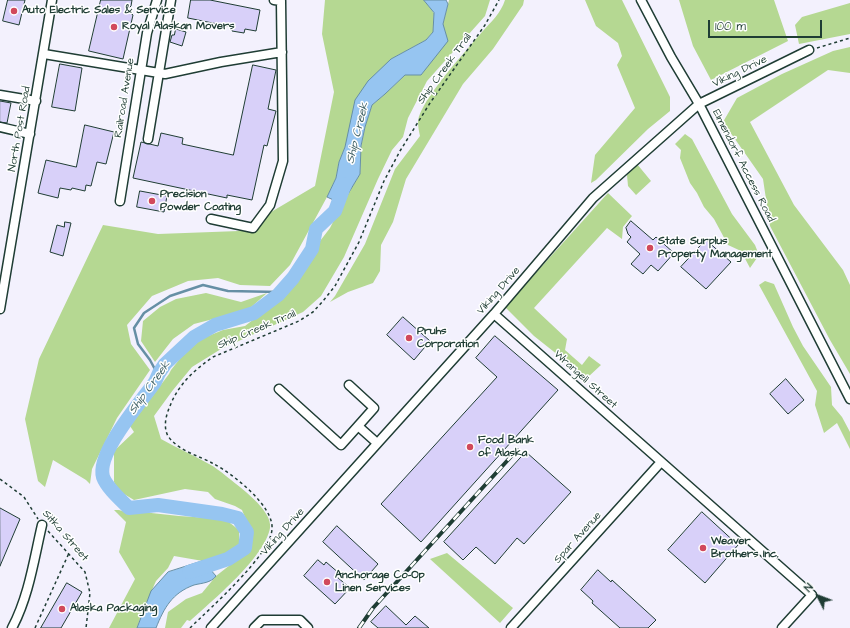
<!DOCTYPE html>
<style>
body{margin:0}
#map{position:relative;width:850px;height:628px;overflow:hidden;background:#f3f1fd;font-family:"Architects Daughter",sans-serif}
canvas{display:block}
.north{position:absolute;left:798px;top:576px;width:40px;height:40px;-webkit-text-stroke:3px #fff;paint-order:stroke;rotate:312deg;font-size:11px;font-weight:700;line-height:16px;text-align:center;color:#1f3d34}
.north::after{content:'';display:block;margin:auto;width:14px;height:18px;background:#1f3d34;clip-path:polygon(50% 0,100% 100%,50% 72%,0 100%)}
.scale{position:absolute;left:708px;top:20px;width:114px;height:18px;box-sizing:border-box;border:2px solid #1f3d34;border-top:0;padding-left:5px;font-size:12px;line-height:14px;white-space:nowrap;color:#1f3d34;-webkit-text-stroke:3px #fff;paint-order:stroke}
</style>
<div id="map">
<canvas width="850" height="628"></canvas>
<div class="north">N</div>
<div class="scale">100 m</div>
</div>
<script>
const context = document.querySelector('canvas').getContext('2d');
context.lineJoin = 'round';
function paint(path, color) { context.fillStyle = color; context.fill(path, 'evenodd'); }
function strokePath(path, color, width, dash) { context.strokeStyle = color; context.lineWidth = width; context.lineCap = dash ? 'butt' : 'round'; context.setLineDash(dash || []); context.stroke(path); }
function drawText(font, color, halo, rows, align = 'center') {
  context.font = font + ' "Architects Daughter",sans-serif'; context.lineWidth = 3; context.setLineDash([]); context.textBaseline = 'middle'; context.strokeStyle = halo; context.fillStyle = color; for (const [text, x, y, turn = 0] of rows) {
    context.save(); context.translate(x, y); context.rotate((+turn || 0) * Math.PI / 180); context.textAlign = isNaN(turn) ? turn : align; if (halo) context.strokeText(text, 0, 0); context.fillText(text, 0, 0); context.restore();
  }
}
const green = new Path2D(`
 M325,0H424L434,13L433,32L426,40L391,59L345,147L339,162L336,178L327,197L290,265L270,286L240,285L218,278L188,281L152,296L127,325L131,344L150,370L117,418L92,469L90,484L86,480L53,460L45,487L38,481L25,419L39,359L103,225L158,234L239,231L315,186L334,92L322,34Z
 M449,0H490L485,16L427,81L408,118L403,137L392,150L378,179L344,257L321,296L303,312L221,349L192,367L173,390L154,416L161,439C177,448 193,455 209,464C215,467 221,472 226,476C238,486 273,510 270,528C265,557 212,601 190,621L187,620L181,628H165L168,612L186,599L202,593L216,576L244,554L250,543L251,532L242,510L235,506L215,499L208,492L185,489L134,500L119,491L114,482V451L134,432L130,426L169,374L171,370L182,356L201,339L223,330L245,326L275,303L301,273L317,245L330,228L342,204L360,174L361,147L365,127L372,105L385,94L405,75L443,24Z
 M505,0H524L523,5L493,49L463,84L406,179L393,222L381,245L380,271L373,283L348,292L330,302L335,296L365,244L395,169L420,136C419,132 418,126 418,121C421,99 467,50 482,32C491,22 501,13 505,0Z
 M585,0H622L670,97V111L648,129L596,180L591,183L595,155L635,108L617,65L622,56L618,43L596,26Z
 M679,0H774L788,41L711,80L693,46Z
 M850,3V34L799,44L795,25L802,17Z
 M850,47V73L828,70L750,122L794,205L843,270L850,285V374L830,340L770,226L763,179L723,122L737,98L782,74L833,51Z
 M685,134L692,139L732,214L755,245L759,255L750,268L741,251L728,245L714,219L704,207L697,193L690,183L680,158L681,150L675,144Z
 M637,164L651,181L636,195L628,186L627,175Z
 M608,193L632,216L623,227L622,239L607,228L534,308L567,339L565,350L582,365L589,356L601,365L587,378L534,336L505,307Z
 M765,281L774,284L793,327L803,346L831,387L832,405L842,417L850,432V449L837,423L824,433L815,405L817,391L759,285Z
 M206,293L241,302L267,293L248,310L194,324L173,339L155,362L141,341L143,321L160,307L176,299Z
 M114,510H119L132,514L142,512L179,516L225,519L239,530V544L234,552L203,561L174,556L168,568L156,581L143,610L137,628H109L135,579L119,552L126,522Z
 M447,553L513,608L500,623L430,559Z`);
const water = new Path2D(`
 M424,0H446L448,4L443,24L448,41L421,75H405L385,94L372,105L365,127L361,146L360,174L342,204L327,197L336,178L339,162L345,147L355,100L368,81L391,59L426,40L433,32L434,13Z
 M203,561L216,576C211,583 202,583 194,585C172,593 164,608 156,628H137L151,591L168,572Z`);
const stream = new Path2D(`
 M158,375L150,360L138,344L134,328L144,313L170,296L203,285L228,291L280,292`);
const river = new Path2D(`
 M189,572L228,559L245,548L247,532L238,518L222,514L158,505L129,508C121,500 107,488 103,477C96,453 141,402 155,382L159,373L165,364L194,337L215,325L254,313L278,295L293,278L312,249L316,229L335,211L345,184`);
const building = new Path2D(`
 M8,0H25L19,25L3,21Z
 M101,0H132L131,6L127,10L133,15L123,59L89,51Z
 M191,0H210L260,10L256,31L245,29L244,33L232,31V27L188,18Z
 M176,29L186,32L182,46L170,42L172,35H174Z
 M60,64L82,68L75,111L52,107Z
 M253,65L276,70L268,109L276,111L267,146L264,145L252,200L227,195V198L133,178L141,142L158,146L161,133L183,138L182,144L233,155Z
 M0,101L11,103L7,123L0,122Z
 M85,125L114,132L106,164L97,162L91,186L86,185L85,191L72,188L71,190L60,188L58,198L38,193L46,160L76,167Z
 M140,191L167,196L164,212L137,207Z
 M631,221L653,240L656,237L674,253L658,271L651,265L643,274L631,264L640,254L627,242L631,237L628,234L626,228Z
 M65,222L71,223L63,256L50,252L57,225L64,227Z
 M706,240L731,262L706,289L681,267Z
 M403,317L430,341L414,360L387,335Z
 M495,336L558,390L421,542L381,504L497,377L476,358Z
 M786,379L804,400L788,414L770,394Z
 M526,452L571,492L524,544L517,538L495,564L476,547L463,560L444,542Z
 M0,508L20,519L0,566Z
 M702,512L738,545L705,583L668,550Z
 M337,526L378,564L364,580L323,542Z
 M318,560L324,565L326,562L340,574L337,577L350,588L335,604L304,576Z
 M598,570L611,582L612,580L656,620L648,628H620L592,603L593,601L581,590Z
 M67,583L82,592L61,628H41Z
 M386,606L406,625L415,616L429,628H378L371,622Z`);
const path = new Path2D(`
 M817,48L850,38
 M0,479L24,497L38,519
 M48,531L85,572L90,593L86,628
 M35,628L69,553
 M190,628C210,608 271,555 272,529C274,506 233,474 214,464C200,456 178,451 168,436C163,427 166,415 170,406C178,385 194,370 213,357L299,321L313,312L323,301L335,286L359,242L384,181L400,151L430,103L485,25L499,0`);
const minor = new Path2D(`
 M641,0L671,57L699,104L850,399
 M44,54L165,74L221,62L282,52
 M0,95L36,101
 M0,127L30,134
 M148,139L171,0
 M120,201L147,33L157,0
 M211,219L253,228L270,205L283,161L281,1L274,0
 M0,309L52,0
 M494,314L812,595L782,628
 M349,385L374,408L358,426
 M279,389L341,445L358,426L377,443
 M12,628C29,596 34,559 42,525
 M211,628L494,314L593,198L699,104L809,50
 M254,628L262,620H300L308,628
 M511,628L661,462`);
const rail = new Path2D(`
 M359,628L373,608L517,450`);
const markers = [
 [14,11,4,"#d1495b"],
 [114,27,4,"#d1495b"],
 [152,201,4,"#d1495b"],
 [650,248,4,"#d1495b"],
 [409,338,4,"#d1495b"],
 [470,447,4,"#d1495b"],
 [703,548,4,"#d1495b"],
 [327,582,4,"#d1495b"],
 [62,609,4,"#d1495b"]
];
const poiNames = [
 ["Auto Electric Sales & Service",22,11],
 ["Royal Alaskan Movers",122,27],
 ["Precision",160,195],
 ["Powder Coating",160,208],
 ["State Surplus",658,242],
 ["Property Management",658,255],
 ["Pruhs",417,332],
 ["Corporation",417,345],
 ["Food Bank",478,441],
 ["of Alaska",478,454],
 ["Weaver",711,542],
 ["Brothers Inc.",711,555],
 ["Anchorage Co-Op",335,576],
 ["Linen Services",335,589],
 ["Alaska Packaging",70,609]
];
const streetNames = [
 ["Ship Creek Trail",445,69,-54],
 ["Viking Drive",740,72,-26],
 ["Railroad Avenue",125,98,-81],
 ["North Post Road",20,129,-80],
 ["Elmendorf Access Road",743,166,63],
 ["Viking Drive",499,291,-49],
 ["Ship Creek Trail",257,330,-23],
 ["Wrangell Street",585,380,42],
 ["Viking Drive",283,532,-48],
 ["Sitka Street",65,536,49],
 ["Spar Avenue",578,538,-48]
];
const waterNames = [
 ["Ship Creek",358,133,-76],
 ["Ship Creek",150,388,-54]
];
paint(green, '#b5d892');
paint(water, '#96c5f1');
strokePath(water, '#668fa5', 1);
strokePath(stream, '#668fa5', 2.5);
strokePath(river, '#96c5f1', 14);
paint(building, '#d8d0f9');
strokePath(building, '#1f3d34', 1);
strokePath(minor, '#1f3d34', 11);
strokePath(path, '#1f3d34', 1.5, [3, 3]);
strokePath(minor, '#fff', 8);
strokePath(rail, '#1f3d34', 4);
strokePath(rail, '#fff', 2.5, [8]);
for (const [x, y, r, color] of markers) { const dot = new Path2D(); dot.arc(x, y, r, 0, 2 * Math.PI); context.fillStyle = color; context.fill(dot); strokePath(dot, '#fff', 1.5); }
drawText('bold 11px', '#1f3d34', '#fff', poiNames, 'left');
drawText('11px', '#1f3d34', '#fff', streetNames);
drawText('italic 12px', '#3d5f63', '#fff', waterNames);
</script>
